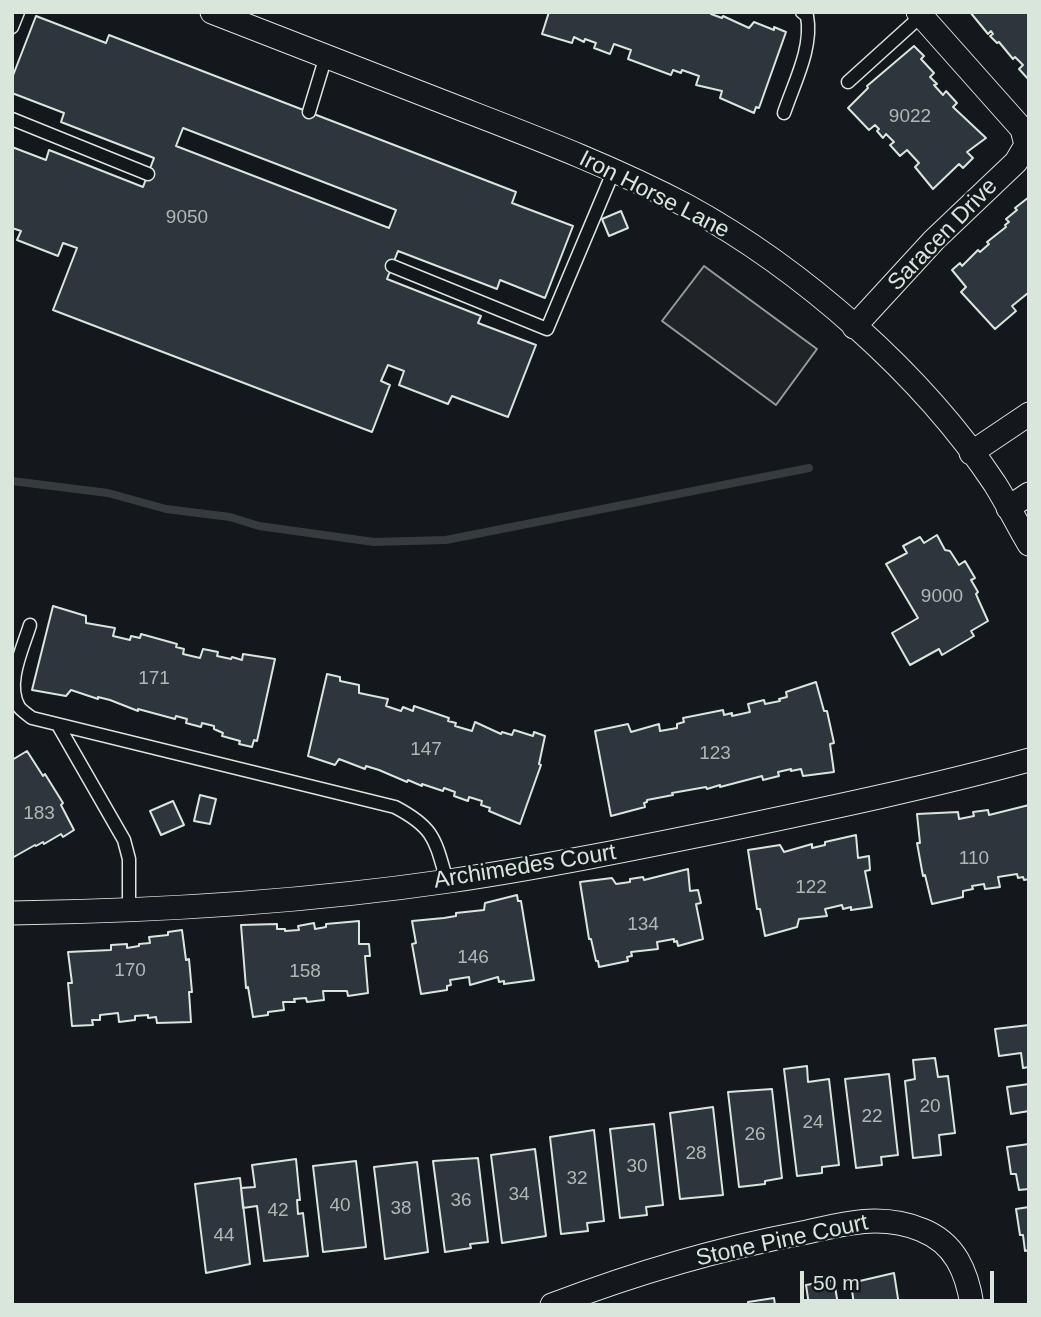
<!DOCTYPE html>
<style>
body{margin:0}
#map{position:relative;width:1041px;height:1317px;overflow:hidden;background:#14181c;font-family:Arial,sans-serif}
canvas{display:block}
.frame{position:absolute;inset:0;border:14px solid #d8e6dc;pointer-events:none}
.scale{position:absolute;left:800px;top:1271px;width:194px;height:32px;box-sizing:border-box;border:4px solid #d8e6dc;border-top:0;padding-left:9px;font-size:21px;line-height:24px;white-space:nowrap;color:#d8e6dc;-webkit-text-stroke:5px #14181c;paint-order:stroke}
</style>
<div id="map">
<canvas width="1041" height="1317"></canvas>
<div class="frame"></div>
<div class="scale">50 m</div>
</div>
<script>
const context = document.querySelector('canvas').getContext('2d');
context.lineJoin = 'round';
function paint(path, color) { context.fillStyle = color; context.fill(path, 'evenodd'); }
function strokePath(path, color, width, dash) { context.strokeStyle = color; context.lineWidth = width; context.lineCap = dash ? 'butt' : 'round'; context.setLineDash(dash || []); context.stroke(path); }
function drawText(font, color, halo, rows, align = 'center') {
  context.font = font + ' Arial,sans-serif'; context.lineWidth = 5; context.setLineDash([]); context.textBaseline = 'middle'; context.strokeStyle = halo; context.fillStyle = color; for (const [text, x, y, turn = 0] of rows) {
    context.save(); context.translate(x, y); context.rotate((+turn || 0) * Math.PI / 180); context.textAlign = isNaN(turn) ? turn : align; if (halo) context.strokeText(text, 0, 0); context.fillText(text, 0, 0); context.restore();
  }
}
const green = new Path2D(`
 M704,266L817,349L776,405L662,321Z`);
const stream = new Path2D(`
 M12,481L108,493L166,509L230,517L259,526L374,542L446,540L809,468`);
const building = new Path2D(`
 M549,12H712L711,14L722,18L723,16L749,28L754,22L774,30V27L786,32L759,108L756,107L754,113L720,98L722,91L696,85L699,76L682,70L681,73L673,70L671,75L628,59L631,50L614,44L610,54L594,48L596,43L585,39L584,42L574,37L572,43L542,34Z
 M970,12H1029V80L1019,69L1023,65L1015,57L1013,59L999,42L997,43L990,36L993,34L991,31L988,34Z
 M36,16L106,43L109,35L516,192L512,203L573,226L545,298L500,280L497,289L398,251L387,279L481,316L478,323L536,345L508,417L452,396L448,404L399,385L404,371L388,365L381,381L390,385L372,432L53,310L77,248L63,243L58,256L17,240L21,231L12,228V147L46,160L49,150L143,187L154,158L61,122L64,113L12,93V78ZM183,128L396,210L389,228L176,146Z
 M914,46L924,56L921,59L934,73L930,77L937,84L934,85L943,95L946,91L957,103L953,107L986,138L967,152L973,158L963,168L959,164L933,189L915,167L919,163L907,150L900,156L890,145L894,142L886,134L883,138L877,131L879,129L875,125L869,130L848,108L868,88L867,86Z
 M1029,197V295L1028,293L1012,306L1016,311L995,329L961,292L966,287L952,270L960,263L962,266L978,250L980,252L989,244L987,242L1006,227L1005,225L1009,222L1006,219L1017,210L1015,208Z
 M621,211L628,228L609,236L602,219Z
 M937,535L945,550L950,551L959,565L965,561L975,578L971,580L978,592L976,594L979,601L988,621L971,631L974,636L942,655L939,649L910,665L892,633L918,618L886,564L907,553L903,546L920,537L924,543Z
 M53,606L86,616V623L115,628L113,636L130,640L131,636L140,638L141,634L177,644L176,647L184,649L183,654L200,658L203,649L218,652L217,656L231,659L232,657L242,660L243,654L275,659L257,741L254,740L252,747L239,744L240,741L222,736L223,733L214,729V726L202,723L201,727L186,723L187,719L176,716L175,719L138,709V711L110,700L98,697V699L71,690L66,696L32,690Z
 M327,674L340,677V681L359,685V693L388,699L386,706L401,711L403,707L413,711L414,706L449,718L448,721L456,723L455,726L472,731L475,722L501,734L502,732L512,735L514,730L533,736L534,732L545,736L539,764L541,765L520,824L489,811L490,808L481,805L482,801L469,797L468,801L454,796L455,792L444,788L443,791L422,784V786L408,780L407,782L379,770L366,766L365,769L339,759L335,765L308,756Z
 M816,682L824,711H827L834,743L830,744L834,772L803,776L801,769L791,771V769L778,772L779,776L763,780L762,776L720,787V785L707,789L706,787L672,793L673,795L647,800V802L644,803L645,807L611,816L595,731L628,724L631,732L659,724L660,731L677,728V724L684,722L683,718L723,710L724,715L732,713V716L750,712L748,704L764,700L765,704L780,701L779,699L787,697L786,692Z
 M27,751L43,776L45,774L63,803L61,805L74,830L63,837L61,834L44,844L43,842L36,846L35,845L12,858V760Z
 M200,795L216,799L210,824L194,821Z
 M173,801L184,825L161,835L150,811Z
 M1029,805V879L1024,880L1023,877L1018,878L1017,874L998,877L1000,887L985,889L984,884L972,886L973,889L963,891V897L932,904L925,875L923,876L917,843H920L917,814L958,812L959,819L974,816L973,812L988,810L989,815Z
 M856,835L858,858L869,856L870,870L865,871L872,907L851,910V907L843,909L842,905L825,909L827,916L799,919L797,927L765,936L760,909H757L748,850L780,845L784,852L812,844V848L825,845V842Z
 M688,869L690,891L698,890L701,903L696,904L703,939L678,946L677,941L674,942V939L657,942L658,949L631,952L632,956L627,957L628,961L599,967L598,961H596L591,939H589L580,882L612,878L616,884L630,882V879L643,877L644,880Z
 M517,895L518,901H521L534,980L504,984V981L499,982L498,977L470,985L469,977L450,980L451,985L447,986V990L421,994L412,944L416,943L412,921L444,918L456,916V913L484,910L485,903Z
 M359,921V944H369L370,956H365L368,993L348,996L347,991H323L324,1000L307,1002L306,998L294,999L295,1002H283L284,1010L268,1012V1015L253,1017L248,987L246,988L241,925L277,924V929H285V931L299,930L298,926L314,923L315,929L326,927V924Z
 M182,930L186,960L189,959L192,992H189L191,1022L157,1023L156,1017L148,1018V1015L135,1016V1020L119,1022L118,1013L100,1015V1020H92L93,1025L72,1026L68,983H72L68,952L111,950V945L127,944V948L139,946V944L150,943L149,937L168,935V932Z
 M1029,1025V1067L1023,1068L1021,1053L999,1056L995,1029Z
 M935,1058L938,1077L948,1076L955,1133L939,1135L941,1155L913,1158L905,1081L915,1079L913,1060Z
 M807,1066L808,1082L829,1079L839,1165L822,1167V1173L797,1176L784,1069Z
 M889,1074L898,1155L881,1157L882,1165L856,1168L845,1079Z
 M1029,1084V1111L1011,1114L1007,1087Z
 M772,1089L782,1178L765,1181V1184L739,1187L728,1092Z
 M713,1107L723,1195L680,1199L670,1113Z
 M654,1124L663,1205L646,1207L647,1215L620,1218L610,1129Z
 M594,1130L604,1221L587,1223L588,1231L561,1234L550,1137Z
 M1029,1144V1189L1019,1190L1016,1174H1011L1007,1147Z
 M535,1149L546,1236L502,1243L491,1155Z
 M478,1158L488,1242L470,1244L471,1248L445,1252L433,1161Z
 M296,1159L300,1200H297L298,1214L303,1213L308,1256L264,1261L257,1206L243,1208L241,1188L255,1187L252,1165Z
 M356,1161L366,1247L323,1252L313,1166Z
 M417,1162L428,1252L385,1259L374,1167Z
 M240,1178L250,1264L206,1273L195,1184Z
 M1029,1207V1250L1025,1251L1023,1235H1020L1016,1209Z
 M894,1273L899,1305H854L851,1283Z
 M834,1280L838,1305H809L806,1285Z
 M774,1298L775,1305H748V1302Z`);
const service = new Path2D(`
 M12,27L18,12
 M848,82L921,16
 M309,112L326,56
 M784,113C794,83 813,48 807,16L802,12
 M12,119L148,174
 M392,266L547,329L614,170
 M30,625C23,648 5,684 19,707C22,711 28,715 32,718L395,807C435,828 435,840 447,881
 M58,725L124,840L129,859V911`);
const minor = new Path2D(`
 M212,12C296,45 380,77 464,110C539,139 615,168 687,206C802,269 922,374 995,484C1007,503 1017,524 1029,544
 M854,327L934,240L1016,162L1026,145L1022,129L918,12
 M971,453L1029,414
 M1008,508L1029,494
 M12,913C158,911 305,902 449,881C544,867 637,848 730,829C830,808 930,787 1029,760
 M552,1305C633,1274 717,1249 802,1233C826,1228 851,1221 875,1221C890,1221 908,1224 922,1230C955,1243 967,1272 972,1305`);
const numberNames = [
 ["9022",910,117],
 ["9050",187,218],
 ["9000",942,597],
 ["171",154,679],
 ["147",426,750],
 ["123",715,754],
 ["183",39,814],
 ["110",974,859],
 ["122",811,888],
 ["134",643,925],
 ["146",473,958],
 ["170",130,971],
 ["158",305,972],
 ["20",930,1107],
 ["22",872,1117],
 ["24",813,1123],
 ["26",755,1135],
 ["28",696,1154],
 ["30",637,1167],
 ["32",577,1179],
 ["34",519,1195],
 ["36",461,1201],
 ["40",340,1206],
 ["38",401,1209],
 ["42",278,1211],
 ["44",224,1236]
];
const streetNames = [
 ["Iron Horse Lane",654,195,27],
 ["Saracen Drive",943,235,-46],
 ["Archimedes Court",525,867,-9],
 ["Stone Pine Court",782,1241,-12]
];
paint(green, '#202428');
strokePath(green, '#939e99', 2);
strokePath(stream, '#363b3e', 8);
paint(building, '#2c363c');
strokePath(building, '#d8e6dc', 2);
strokePath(service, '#d8e6dc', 15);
strokePath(minor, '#d8e6dc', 25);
strokePath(service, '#14181c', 12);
strokePath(minor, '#14181c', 23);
drawText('19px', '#adbab4', null, numberNames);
drawText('23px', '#d8e6dc', '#14181c', streetNames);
</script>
